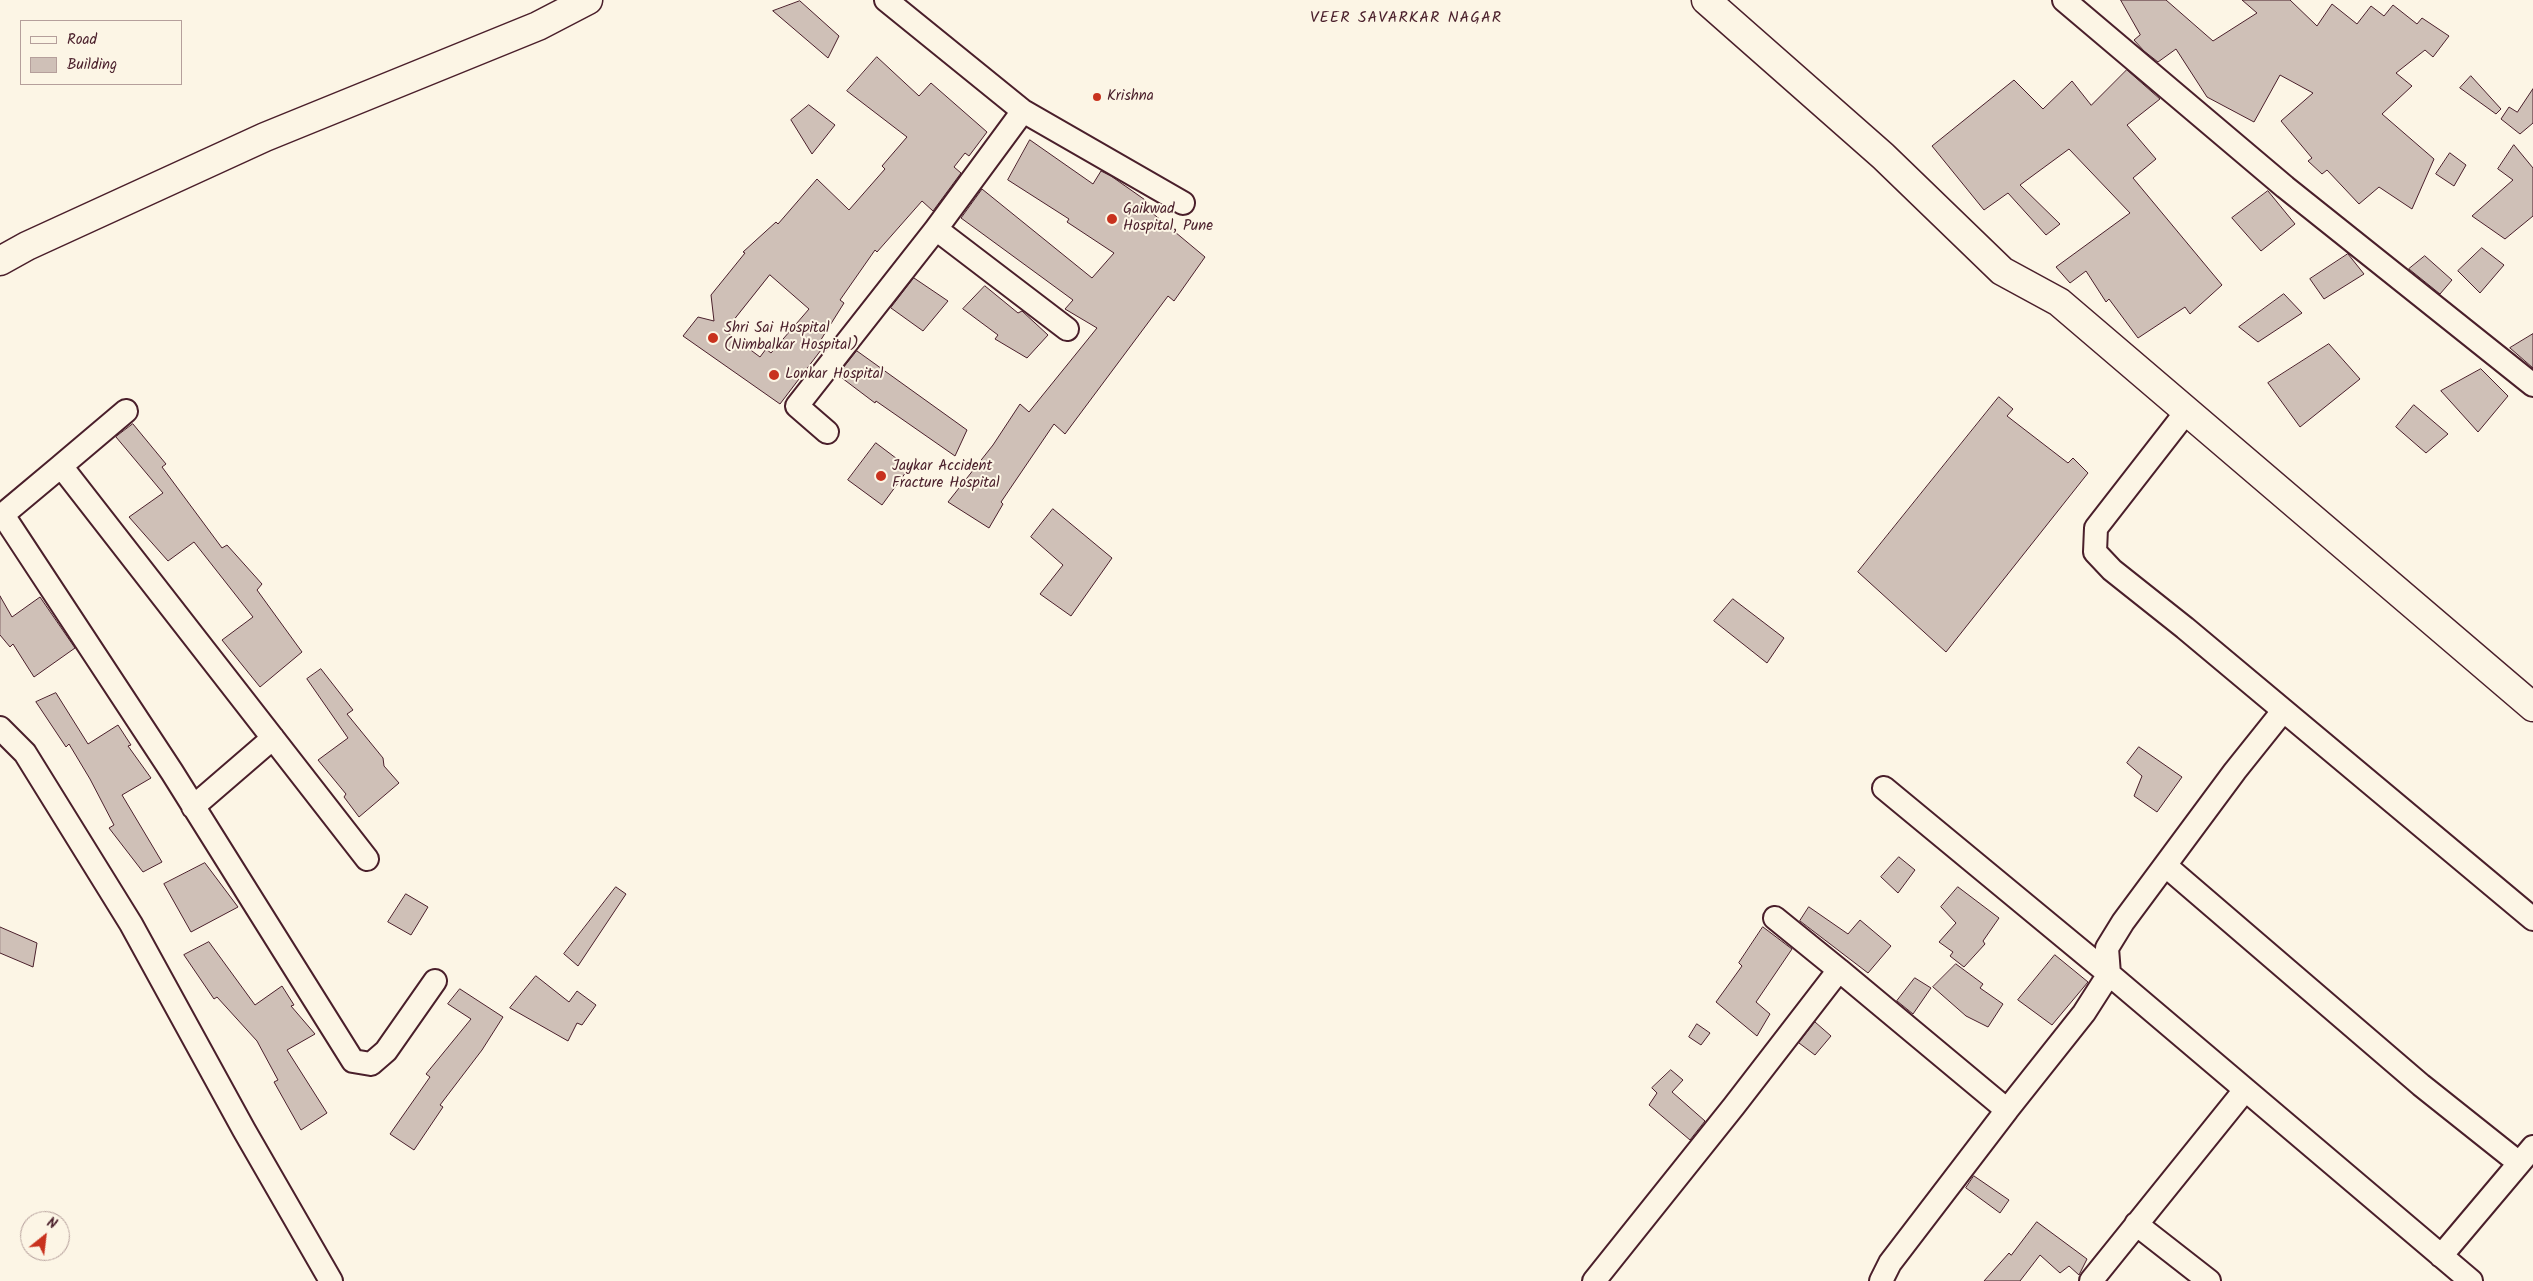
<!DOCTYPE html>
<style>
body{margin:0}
#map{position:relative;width:2533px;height:1281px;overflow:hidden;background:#fcf5e5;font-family:Kalam,sans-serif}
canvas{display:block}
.legend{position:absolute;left:20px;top:20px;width:162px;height:65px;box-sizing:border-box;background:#fcf5e5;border:1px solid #b59f9b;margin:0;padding:6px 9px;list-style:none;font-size:15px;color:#4a1f2b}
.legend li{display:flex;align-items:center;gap:10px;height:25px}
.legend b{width:25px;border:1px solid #b59f9b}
.north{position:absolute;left:20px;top:1211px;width:50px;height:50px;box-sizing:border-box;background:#fcf5e5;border:1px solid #b59f9b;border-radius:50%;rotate:29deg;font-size:14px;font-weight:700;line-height:20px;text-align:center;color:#4a1f2b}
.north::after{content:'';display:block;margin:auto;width:18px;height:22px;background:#c8321e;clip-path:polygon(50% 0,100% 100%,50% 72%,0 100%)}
</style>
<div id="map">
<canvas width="2533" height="1281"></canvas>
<ul class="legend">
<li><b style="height:6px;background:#fcf5e5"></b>Road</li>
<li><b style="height:14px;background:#cfc0b7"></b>Building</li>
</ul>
<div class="north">N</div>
</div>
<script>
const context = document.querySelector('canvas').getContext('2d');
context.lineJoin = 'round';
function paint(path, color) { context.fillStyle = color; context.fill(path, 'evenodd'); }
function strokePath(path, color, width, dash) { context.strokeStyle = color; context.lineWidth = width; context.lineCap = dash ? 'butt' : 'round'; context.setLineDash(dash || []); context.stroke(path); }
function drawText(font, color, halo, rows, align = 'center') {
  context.font = font + ' Kalam,sans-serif'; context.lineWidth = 4; context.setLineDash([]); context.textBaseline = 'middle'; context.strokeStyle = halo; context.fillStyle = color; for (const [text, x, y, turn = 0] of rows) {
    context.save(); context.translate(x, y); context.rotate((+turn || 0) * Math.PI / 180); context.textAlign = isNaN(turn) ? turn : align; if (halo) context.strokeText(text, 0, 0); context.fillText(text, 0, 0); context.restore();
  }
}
const building = new Path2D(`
 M2121,0H2166L2213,41L2257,13L2242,0H2290L2317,26L2332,4L2357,24L2371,6L2384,16L2393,5L2417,24L2422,18L2449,36L2433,57L2425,50L2396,73L2412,86L2382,114L2434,159L2412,209L2379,187L2359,204L2327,170L2322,174L2308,161L2312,158L2281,121L2313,93L2280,75L2254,122L2207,97L2176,49L2158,62L2144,51L2134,40L2140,35Z
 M800,1L839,36L828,58L773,11Z
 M877,57L919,96L931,83L987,132L969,156L965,153L954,167L961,173L933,211L922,201L877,252L875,250L840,300L844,303L817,346L821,350L780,404L683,336L698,317L714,321L711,295L745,253L743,252L776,222L778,224L817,179L849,210L885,169L882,166L907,137L847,91ZM770,275L809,309L771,353L766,349L760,357L728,333L737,321L735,319Z
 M2127,70L2160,99L2127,125L2156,159L2133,178L2222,285L2190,314L2185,307L2138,338L2109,299L2106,302L2086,271L2070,283L2056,267L2130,213L2069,149L2020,185L2060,224L2046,235L2008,193L1984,210L1932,146L2014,80L2043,109L2072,81L2091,105Z
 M2471,76L2501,109L2496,114L2460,88Z
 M2533,89V123L2520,134L2501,119L2509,107L2517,112Z
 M809,105L835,125L812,154L791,120Z
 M1030,140L1093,184L1101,171L1111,176L1148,202L1145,207L1205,257L1174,301L1168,296L1065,434L1054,424L1001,502L1003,504L989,528L948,502L993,445L1020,404L1029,412L1097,328L1065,309L1073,300L961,218L982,189L1092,278L1114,253L1067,222L1069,219L1008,180Z
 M2514,145L2533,168V216L2505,239L2472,216L2513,180L2498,169Z
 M2450,153L2466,165L2454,186L2436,174Z
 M2268,191L2295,224L2261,251L2232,218Z
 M2482,248L2504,265L2480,293L2458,271Z
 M2348,254L2364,274L2324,299L2310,279Z
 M2425,256L2452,280L2440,294L2409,269Z
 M914,278L948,301L923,331L891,308Z
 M985,286L1018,313L1022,311L1048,335L1027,358L995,339L998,335L963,309Z
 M2284,294L2302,313L2258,342L2239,327Z
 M2533,334V368L2510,348Z
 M2329,344L2360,379L2300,427L2268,383Z
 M857,351L967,430L955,456L876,401L875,403L838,375Z
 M2481,369L2508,396L2478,432L2441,391Z
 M1999,397L2013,409L2007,416L2068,463L2073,458L2088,473L1946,652L1858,572Z
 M2414,405L2448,434L2426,453L2396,427Z
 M133,424L166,464L162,467L222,548L227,545L262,584L257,590L302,652L260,687L222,640L253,617L194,542L168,561L129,517L163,493L116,437Z
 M876,443L909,468L882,505L848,480Z
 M1053,509L1112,558L1071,616L1040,594L1063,565L1031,537Z
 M0,596L12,617L40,597L75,648L34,677L13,644L10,647L0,635Z
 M1733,599L1784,638L1767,663L1714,621Z
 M321,669L353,710L347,714L383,758L384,766L399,783L359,817L344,797L346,794L318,760L348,738L307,679Z
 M56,693L88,744L118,725L131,745L128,746L151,778L122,795L162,862L143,872L109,828L114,825L90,779L69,744L66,747L36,702Z
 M2139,747L2182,777L2157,812L2134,796L2142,776L2127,763Z
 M1899,857L1915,870L1898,893L1881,877Z
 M205,863L238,907L191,932L164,884Z
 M616,887L626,894L578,966L564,954Z
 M1958,887L1999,918L1983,941L1985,944L1964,967L1950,956L1953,952L1939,942L1956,923L1941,907Z
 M406,894L428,907L411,935L388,922Z
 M1809,907L1848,934L1860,920L1891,946L1868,973L1800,921Z
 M0,927L37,943L33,967L0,953Z
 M1763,927L1792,949L1756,1002L1770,1014L1757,1036L1716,1002L1742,966L1739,963Z
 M209,942L255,1005L282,986L294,1005L291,1006L315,1034L287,1050L327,1113L301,1130L274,1082L278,1080L257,1041L217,997L214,999L184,955Z
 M2055,955L2088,982L2052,1025L2018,1000Z
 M1956,964L1983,984L1980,988L2003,1004L1988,1027L1966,1016L1933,987Z
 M536,976L569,1002L577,991L596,1005L582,1025L577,1023L568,1041L510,1008Z
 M1915,978L1931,988L1913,1014L1897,1001Z
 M460,989L503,1017L482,1050L440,1105L443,1107L414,1150L390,1134L430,1077L426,1074L471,1019L448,1004Z
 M1815,1022L1831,1036L1815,1055L1799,1043Z
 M1697,1024L1710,1033L1701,1045L1689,1037Z
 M1671,1070L1683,1080L1672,1092L1705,1121L1690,1140L1649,1105L1657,1093L1652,1088Z
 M1974,1176L2009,1200L2000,1213L1966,1188Z
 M2037,1222L2087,1259L2079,1275L2069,1266L2060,1273L2040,1255L2020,1281H1984L2009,1253L2011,1255Z`);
const street = new Path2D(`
 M886,0L1023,111L1183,203
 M2064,0L2285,187L2533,385
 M1023,111L936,229L1067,329
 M2187,411L2096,528L2095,552L2112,570L2185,628L2533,919
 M827,432L797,406L936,229
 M61,466L126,411
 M3,515L172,772L353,1061L371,1064L386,1051L435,981
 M0,517L61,466L367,859
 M0,728L25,753L131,924L244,1130L331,1281
 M1884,788L2109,974L2471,1281
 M193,807L273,738
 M2166,866L2421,1085L2519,1163
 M1775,918L1839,970
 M2136,1224L2209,1281
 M2441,1256L2533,1147
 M1594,1281L1734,1106L1839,970L2007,1110L2084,1013L2109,974L2107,948L2123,922L2235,771L2283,711
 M1881,1281L1890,1263L2007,1110
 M2091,1281L2245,1090`);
const secondary = new Path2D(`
 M1706,0L1883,156L2002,271L2059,302L2533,707`);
const highway = new Path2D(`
 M0,261L27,246L265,137L538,26L588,0`);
const markers = [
 [1097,97,5,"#c8321e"],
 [1112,219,6,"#c8321e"],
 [713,338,6,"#c8321e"],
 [774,375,6,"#c8321e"],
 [881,476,6,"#c8321e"]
];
const poiNames = [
 ["Krishna",1107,97],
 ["Gaikwad",1123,210],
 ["Hospital, Pune",1123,227],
 ["Shri Sai Hospital",724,329],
 ["(Nimbalkar Hospital)",724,346],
 ["Lonkar Hospital",785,375],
 ["Jaykar Accident",892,467],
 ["Fracture Hospital",892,484]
];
const neighbourhoodNames = [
 ["VEER SAVARKAR NAGAR",1406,19]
];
paint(building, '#cfc0b7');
strokePath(building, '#4a1f2b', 1);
strokePath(street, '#4a1f2b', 26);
strokePath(secondary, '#4a1f2b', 31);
strokePath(highway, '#4a1f2b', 31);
strokePath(street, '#fcf5e5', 22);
strokePath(secondary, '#fcf5e5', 28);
strokePath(highway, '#fcf5e5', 28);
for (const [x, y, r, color] of markers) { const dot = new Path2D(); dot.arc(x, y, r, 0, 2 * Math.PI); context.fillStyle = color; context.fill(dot); strokePath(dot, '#fcf5e5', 2); }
drawText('15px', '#4a1f2b', '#fcf5e5', poiNames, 'left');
context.letterSpacing = '1px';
drawText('16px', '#4a1f2b', '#fcf5e5', neighbourhoodNames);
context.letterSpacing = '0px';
</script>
